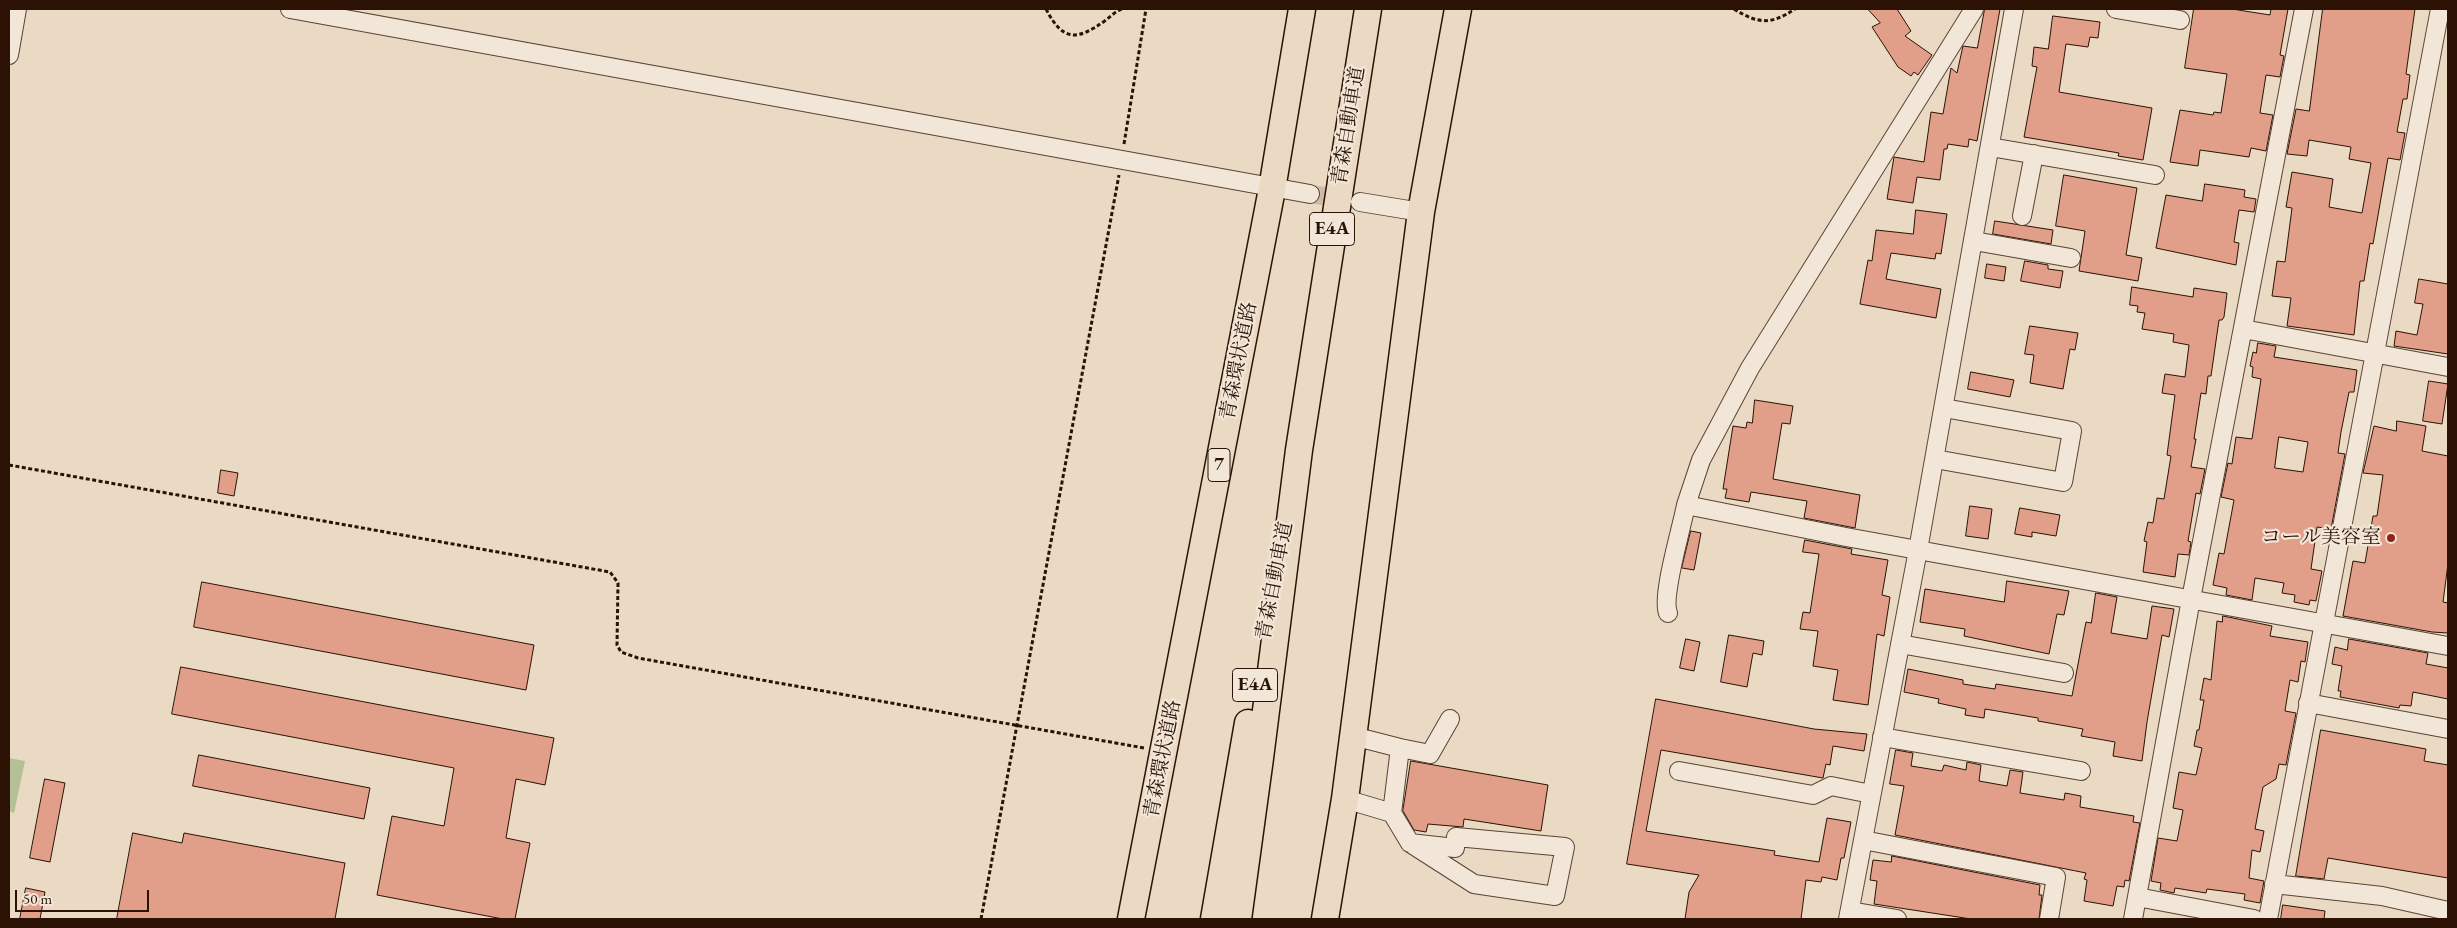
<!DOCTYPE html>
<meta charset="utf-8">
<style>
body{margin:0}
#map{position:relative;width:2457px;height:928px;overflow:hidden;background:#ead9c3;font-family:"EB Garamond",serif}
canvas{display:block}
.frame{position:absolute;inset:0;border:10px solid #2b1205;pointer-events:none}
.scale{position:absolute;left:15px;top:890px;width:134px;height:22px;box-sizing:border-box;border:2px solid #2b1205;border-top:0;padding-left:6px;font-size:15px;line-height:18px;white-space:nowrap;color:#2b1205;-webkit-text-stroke:4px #f1e6d8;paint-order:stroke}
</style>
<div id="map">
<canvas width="2457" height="928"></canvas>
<div class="frame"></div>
<div class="scale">50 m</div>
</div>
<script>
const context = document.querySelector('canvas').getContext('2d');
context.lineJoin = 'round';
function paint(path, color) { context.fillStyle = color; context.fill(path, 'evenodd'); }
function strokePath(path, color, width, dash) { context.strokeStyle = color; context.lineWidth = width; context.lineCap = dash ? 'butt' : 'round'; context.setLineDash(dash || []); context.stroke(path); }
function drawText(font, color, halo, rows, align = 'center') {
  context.font = font + ' "EB Garamond","Noto Serif JP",serif'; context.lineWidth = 4.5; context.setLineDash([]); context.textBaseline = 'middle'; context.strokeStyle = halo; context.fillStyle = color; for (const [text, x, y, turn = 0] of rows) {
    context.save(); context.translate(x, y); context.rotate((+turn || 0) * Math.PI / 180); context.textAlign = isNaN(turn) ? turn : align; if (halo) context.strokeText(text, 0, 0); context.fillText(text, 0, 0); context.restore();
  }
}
const green = new Path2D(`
 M9,758L25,761L14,813L9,811Z`);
const building = new Path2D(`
 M1868,9H1897L1911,31L1905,36L1932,55L1918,75L1914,72L1911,76L1898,67L1872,27L1880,23Z
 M1985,9H2000L1977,141L1969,139L1968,147L1948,144L1947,149H1944L1940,180L1917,177L1913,203L1887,199L1894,157L1924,162L1931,112L1943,114L1951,68L1957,73L1963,46L1977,48Z
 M2194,9H2232L2270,15L2271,9H2288L2280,55L2284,56L2280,77L2266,75L2260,113L2273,115L2266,151L2251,148L2249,157L2200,150L2198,166L2170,162L2180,110L2213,115L2214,112L2221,113L2227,74L2185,68Z
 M2323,9H2415L2406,74L2410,75L2407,99H2403L2397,132L2405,133L2400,160L2388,158L2373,244L2370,243L2364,281H2360L2354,335L2287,326L2291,298L2272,296L2277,261L2285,262L2292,208L2286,207L2292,172L2333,179L2329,207L2362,213L2371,163L2349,159L2351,147L2309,140L2307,156L2287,154L2296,109L2309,111Z
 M2053,16L2100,22L2098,38L2090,37L2088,47L2066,44L2059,92L2152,108L2143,160L2118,156L2119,153L2024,137L2037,67L2032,66L2034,47L2048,49Z
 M2064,175L2137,188L2126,255L2142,258L2138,281L2079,271L2085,231L2056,226Z
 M2205,184L2245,190L2244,197L2256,199L2254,212L2239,210L2234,242L2239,243L2236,265L2156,248L2166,195L2202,201Z
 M1916,210L1947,214L1941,254L1936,253L1935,259L1891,253L1886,279L1941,289L1936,318L1860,304L1868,260L1872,261L1876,230L1913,234Z
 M1995,221L2053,230L2051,244L1993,234Z
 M2025,261L2048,265V269L2063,271L2060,288L2021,281Z
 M1987,264L2006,267L2004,281L1985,278Z
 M2419,279L2448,284V354L2394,346L2396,331L2417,335L2423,304L2415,303Z
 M2132,287L2193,297L2194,288L2227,293L2224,317L2222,320H2219L2211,376H2208L2206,394L2201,393L2194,439H2196L2191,467L2205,469L2200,494L2196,493L2188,541L2191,542L2189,555L2178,554L2175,577L2143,572L2147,542L2144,541L2148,522L2153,523L2157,498L2164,499L2171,456L2167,455L2175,395L2162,393L2165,374L2185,377L2189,345L2173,342L2174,334L2142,329L2145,313L2137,312L2138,306L2130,305Z
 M2030,326L2078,333L2075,350L2070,349L2063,389L2030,383L2034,355L2025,354Z
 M2258,343L2276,346L2274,357L2357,370L2354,392H2349L2341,432L2338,453L2345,454L2331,529L2317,527L2311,569L2322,571L2316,601L2310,600L2309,605L2294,602L2295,595L2282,593L2284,583L2255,578L2252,600L2226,595L2227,588L2213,585L2219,553L2224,554L2234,500L2221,497L2228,463L2232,464L2236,437L2252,439L2261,379L2252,377L2253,367L2250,366L2253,352L2256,353ZM2279,437L2308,442L2303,472L2275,468Z
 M1971,372L2014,380L2010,397L1968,389Z
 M2429,381L2448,384L2442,424L2423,421Z
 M1755,400L1793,406L1790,424L1782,423L1773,479L1860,495L1855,528L1804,518L1807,501L1751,492L1749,502L1725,498L1727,489H1723L1733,426L1746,428L1747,422L1752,423Z
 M2397,421L2426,426L2422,451L2448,456V564L2443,602L2448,603V633L2432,632L2343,616L2353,561L2365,563L2373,516H2377L2383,475L2363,473L2374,426L2396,431Z
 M221,470L238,473L234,496L218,493Z
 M1970,506L1992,509L1988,539L1966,536Z
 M2020,508L2060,515L2056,536L2032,532V537L2015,534Z
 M1691,531L1701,533L1694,570L1682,568Z
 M1805,540L1852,549L1851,554L1888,560L1882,595L1890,597L1884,636L1877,634L1868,705L1833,700L1838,670L1813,666L1818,631L1800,629L1803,612L1810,613L1819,554L1803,552Z
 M2007,581L2069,591L2064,615L2057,614L2049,654L1964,636L1965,629L1920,622L1925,589L2004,602Z
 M202,582L534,645L526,690L194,627Z
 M2096,593L2117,597L2111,633L2147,639L2152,606L2174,609L2169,637L2162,635L2147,722L2142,761L2113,756L2115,742L2081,736L2083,729L2038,721V718L1985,709L1984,718L1965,715L1966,709L1938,703L1939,699L1904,692L1908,669L1963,680V684L1995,689L1996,684L2072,696L2086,622L2091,623Z
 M2223,616L2272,626L2270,636L2308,642L2305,662L2301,661L2298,682L2290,680L2285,711L2296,713L2286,765L2279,764L2276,779L2263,787L2255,829L2264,831L2260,852L2252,850L2249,878L2264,881L2260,903L2244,900L2245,894L2207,889L2206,893L2175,888L2174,893L2160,890L2161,883L2151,881L2158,838L2177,841L2183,810L2173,808L2179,772L2196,775L2202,748L2194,746L2197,730H2199L2204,700H2200L2204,678L2211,680L2217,621L2222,622Z
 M1729,635L1764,641L1762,655L1753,653L1747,687L1721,682Z
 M1686,639L1700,642L1694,671L1680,668Z
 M2349,639L2428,653L2426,664L2448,668V699L2413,692L2411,706L2400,705L2399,708L2340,697L2341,691H2338L2342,666L2332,664L2335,647L2347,650Z
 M181,667L554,738L545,785L516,779L506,838L530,843L515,919H503L377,895L392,816L444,826L454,768L172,714Z
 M1656,699L1814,729L1867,734L1864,751L1833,746L1830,765L1826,764L1823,778L1661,750L1646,831L1775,851L1774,855L1819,862L1827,818L1851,822L1844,858H1841L1837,880L1822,877L1821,882L1806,880L1801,919H1685L1689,892L1699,875L1627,864Z
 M2321,730L2426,749L2424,761L2448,765V878L2328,858L2324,879L2296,876Z
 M1896,750L1913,753L1911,766L1942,771L1944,765L1966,770L1967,762L1981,765L1979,781L2007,786L2010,770L2023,772L2020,793L2064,800L2065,793L2081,796L2080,807L2134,816L2133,822L2140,823L2129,881L2125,880L2124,887L2117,886L2113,906L2084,901L2087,880L2084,879L2086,873L1895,835L1904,786L1890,784Z
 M199,755L370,788L364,819L193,786Z
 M1411,761L1548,785L1541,831L1464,819L1463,827L1428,824L1426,832L1414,830L1403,811Z
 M45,779L65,783L50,862L30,858Z
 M133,833L182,843L184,833L345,863L335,919H117Z
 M1892,856L2040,885L2039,895H2042L2039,919H1971L1874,904L1877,881L1870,880L1873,860L1891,862Z
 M26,888L45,892L40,919H20Z
 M2283,905L2325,911L2324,919H2281Z`);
const minorTunnel = new Path2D(`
 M1310,194L1349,200`);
const path = new Path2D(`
 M1046,9C1063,42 1077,41 1106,20C1111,16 1116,11 1122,9
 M1734,9C1758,24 1771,25 1795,9
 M1124,144L1146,9
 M9,465L610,572L618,583L617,645L621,652L638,658L1144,748
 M981,919L1119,175`);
const minor = new Path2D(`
 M290,9L1310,194
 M2116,9L2180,20
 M9,55L17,9
 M1990,147L2155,175
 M1360,202L1421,212
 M2022,216L2034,154
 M1974,241L2071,258
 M2243,329L2448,367
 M1935,459L2063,482L2072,431L1944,408
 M1686,505L1701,460L1750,368L1974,9
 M1668,613C1661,596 1682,527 1686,505L1846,537L2448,646
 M1900,644L2064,673
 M2308,703L2448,729
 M1882,737L2081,771
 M1400,748L1430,754L1450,719
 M1679,771L1813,795L1831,786L1871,794
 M1345,799L1392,813L1400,748L1353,736
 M1392,813L1410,843L1474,884L1555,896L1565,847L1456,837L1455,848L1410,843
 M1863,840L2056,877L2049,919
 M2274,884L2382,896L2448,911
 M2137,897L2254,919
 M1850,911L1897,919
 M1848,919L1918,550L2014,9
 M2133,919L2191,599L2304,9
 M2268,919L2440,9`);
const highway = new Path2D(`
 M1131,919L1272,189L1302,9
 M1214,919L1248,723
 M1238,919L1260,758L1299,450L1368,9
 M1325,919L1345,799L1421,212L1458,9`);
const markers = [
 [2391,538,5,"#8f2418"]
];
const shields = [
 [1332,229,45],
 [1219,465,22],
 [1255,685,45]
];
const shieldNames = [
 ["E4A",1332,229],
 ["7",1219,465],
 ["E4A",1255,685]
];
const streetNames = [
 ["青森自動車道",1349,126,-81],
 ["青森環状道路",1239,361,-79],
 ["青森自動車道",1275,581,-79],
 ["青森環状道路",1163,759,-79]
];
const poiNames = [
 ["コール美容室",2381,538]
];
paint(green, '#b4c096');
paint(building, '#e19e88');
strokePath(building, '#2b1205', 1);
strokePath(minorTunnel, '#cdbba6', 18, [18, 9]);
strokePath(minor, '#5b4434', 20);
strokePath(highway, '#2b1205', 29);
strokePath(path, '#2b1205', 3, [4, 2.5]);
strokePath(minor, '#f1e6d8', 18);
strokePath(highway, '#ead9c3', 26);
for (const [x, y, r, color] of markers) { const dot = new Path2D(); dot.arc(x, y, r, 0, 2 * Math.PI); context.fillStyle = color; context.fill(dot); strokePath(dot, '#f1e6d8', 2); }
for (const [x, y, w] of shields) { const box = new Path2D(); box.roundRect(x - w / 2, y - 16.5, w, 33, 4); context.fillStyle = '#f1e6d8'; context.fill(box); strokePath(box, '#2b1205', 1); }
drawText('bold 19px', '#2b1205', null, shieldNames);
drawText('20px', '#2b1205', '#f1e6d8', streetNames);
drawText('20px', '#2b1205', '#f1e6d8', poiNames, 'right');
</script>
